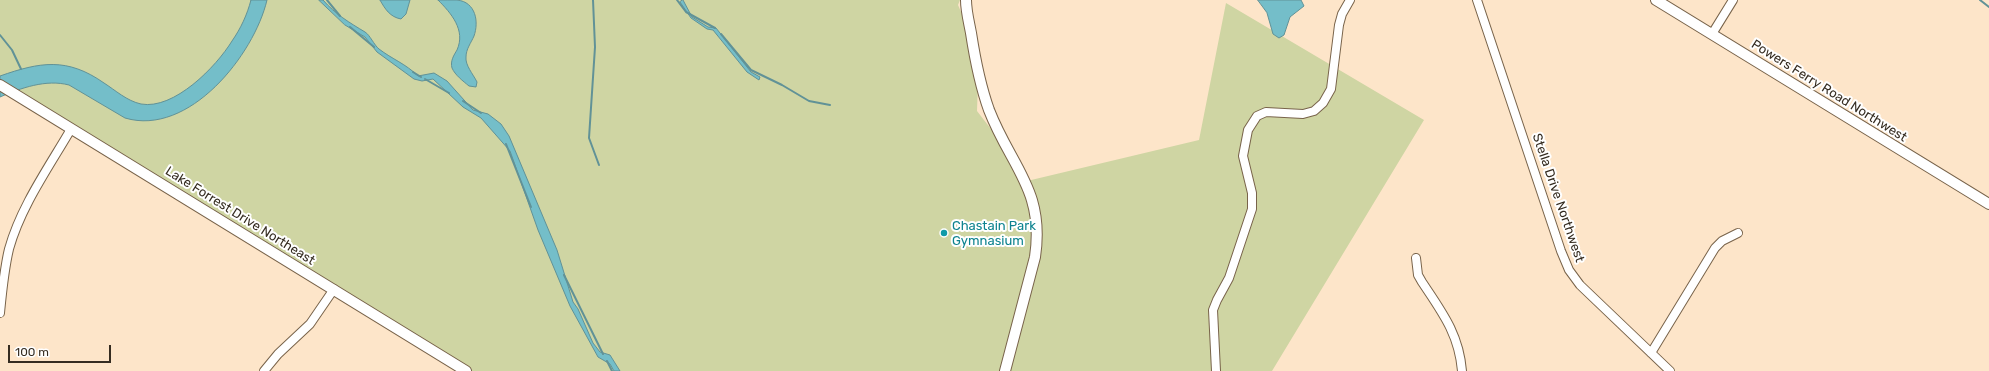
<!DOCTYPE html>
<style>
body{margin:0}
#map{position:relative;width:1989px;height:371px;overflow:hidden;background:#fde5c9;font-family:Rubik,sans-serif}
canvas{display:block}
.scale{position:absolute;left:8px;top:345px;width:103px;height:18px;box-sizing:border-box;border:2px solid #352c21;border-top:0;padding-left:5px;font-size:12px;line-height:14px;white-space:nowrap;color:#352c21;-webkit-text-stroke:3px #fff;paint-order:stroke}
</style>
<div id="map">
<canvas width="1989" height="371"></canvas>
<div class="scale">100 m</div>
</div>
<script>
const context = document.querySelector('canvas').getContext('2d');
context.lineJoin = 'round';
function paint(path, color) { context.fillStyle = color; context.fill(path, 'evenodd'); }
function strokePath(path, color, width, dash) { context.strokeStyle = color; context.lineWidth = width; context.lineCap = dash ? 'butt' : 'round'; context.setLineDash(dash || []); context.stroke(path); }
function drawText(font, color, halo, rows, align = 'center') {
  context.font = font + ' Rubik,sans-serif'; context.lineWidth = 4; context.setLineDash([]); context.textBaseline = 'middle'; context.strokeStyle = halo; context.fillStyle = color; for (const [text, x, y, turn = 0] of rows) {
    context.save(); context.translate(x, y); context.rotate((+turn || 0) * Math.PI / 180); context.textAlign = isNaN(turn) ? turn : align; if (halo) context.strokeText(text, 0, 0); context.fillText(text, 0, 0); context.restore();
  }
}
const green = new Path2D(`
 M0,0H960L958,5L979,53L977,111L1022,169L1027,181L1199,140L1226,3L1424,120L1272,371H465L0,84Z`);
const water = new Path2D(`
 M251,0H267C254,55 189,137 125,118L69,85C46,79 21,88 0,97V76C40,62 67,57 104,83C115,90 127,101 141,104C174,110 216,67 232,41C241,28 247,15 251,0Z
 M319,0H323C335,14 350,23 365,32C370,35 374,45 379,49C392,59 406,64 418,76L434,73L447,81L473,110L488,114L501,124L509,136L557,250L573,302L578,309L593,343L600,352L610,355L620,371H614L610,364L598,357L570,306L538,230L510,151L481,118L463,107L433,79L422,81L414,79L377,52L365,37L345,25Z
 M380,0H410L406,14L401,19C390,17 385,9 380,0Z
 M438,0C444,0 451,0 457,0C476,2 479,22 474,36C471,43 466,49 466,57C465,65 473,74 477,82L476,87L469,86C463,81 455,75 452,68C450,61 454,55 457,50C466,30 451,13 438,0Z
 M683,0L692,17L708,27L716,28L751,72L760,77L759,80L747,72L713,30L707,29L691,18L680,2Z
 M1258,0H1301L1304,6L1290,17L1284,35L1279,38L1273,34L1267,13Z`);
const stream = new Path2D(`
 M327,0L340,16
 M593,0L595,47L589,138L599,165
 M677,0L686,12L715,28
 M1980,0L1989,7
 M350,27L374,47
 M721,34L751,70L782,85L809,101L830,105
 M0,35L12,50L21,69
 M413,72L421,77
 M425,79L449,93
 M463,101L481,113
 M506,144L531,207
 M564,275L603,354
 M607,361L612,371`);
const minor = new Path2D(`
 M1477,0L1561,251L1569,270L1580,285L1670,371
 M1712,34L1733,0
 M1416,258L1418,275L1422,282C1442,312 1459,334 1462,371
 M0,313C2,292 4,270 9,249C21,206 49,167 71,129
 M1651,353L1715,248L1722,241L1738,233
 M264,371L278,354L310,324L334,289
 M1216,371L1213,310L1217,300L1229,278L1252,209V193L1243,156L1248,130L1257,116L1266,112L1303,114L1314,111L1323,103L1331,89L1339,25L1342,14L1350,0`);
const tertiary = new Path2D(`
 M966,0C966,11 969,22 971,33C975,59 980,85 989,110C1011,167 1045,190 1035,257L1005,371
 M1656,0L1989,204
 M0,85L466,371`);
const markers = [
 [944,233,4,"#0f9aa8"]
];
const streetNames = [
 ["Powers Ferry Road Northwest",1829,91,32],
 ["Stella Drive Northwest",1558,198,71],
 ["Lake Forrest Drive Northeast",240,216,32]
];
const cultureNames = [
 ["Chastain Park",952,226],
 ["Gymnasium",952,241]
];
paint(green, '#cfd5a3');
paint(water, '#74bec9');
strokePath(water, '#619297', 1);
strokePath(stream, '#619297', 2);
strokePath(minor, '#78634a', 10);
strokePath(tertiary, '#78634a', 12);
strokePath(minor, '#fff', 8);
strokePath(tertiary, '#fff', 10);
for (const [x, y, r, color] of markers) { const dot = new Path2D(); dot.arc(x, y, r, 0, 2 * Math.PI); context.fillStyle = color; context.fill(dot); strokePath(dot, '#fff', 1.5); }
drawText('13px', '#352c21', '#fff', streetNames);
drawText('13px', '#0d838f', '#fff', cultureNames, 'left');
</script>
